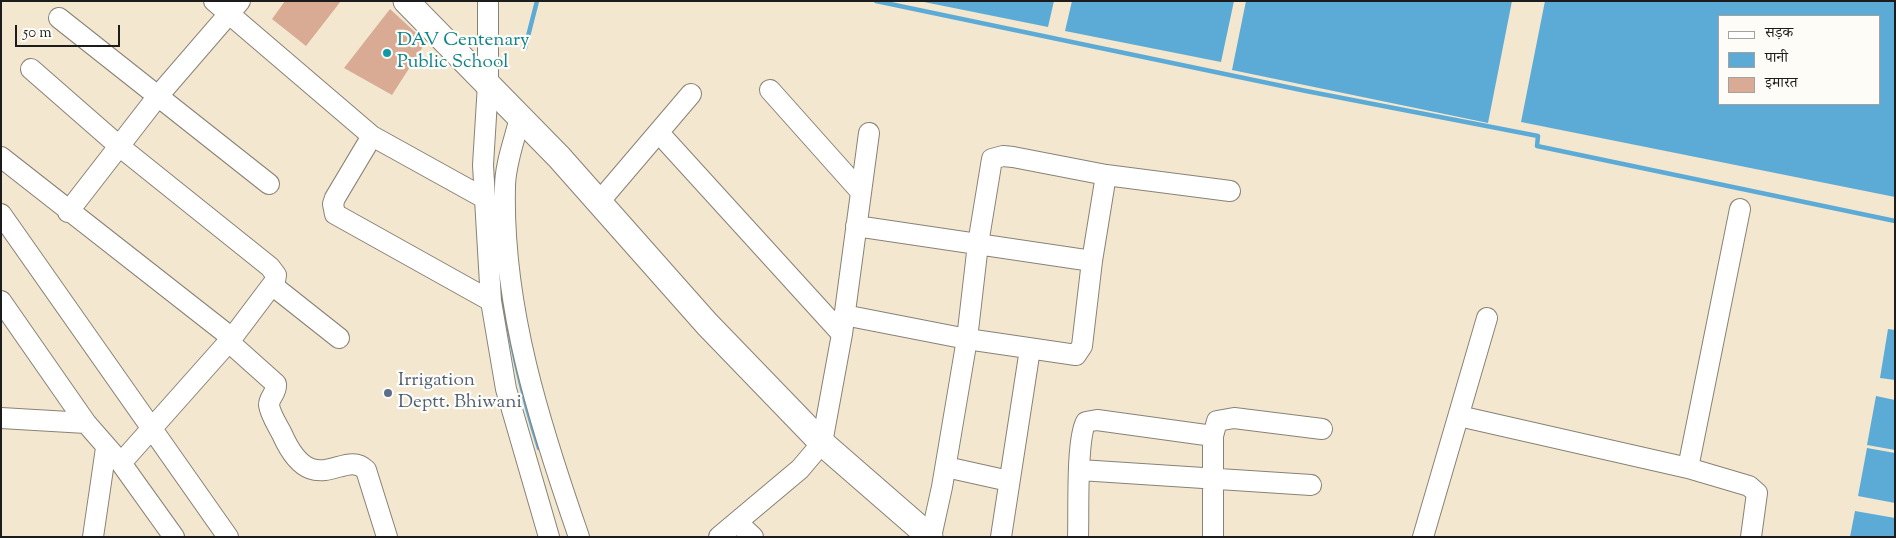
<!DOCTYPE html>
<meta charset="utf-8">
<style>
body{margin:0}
#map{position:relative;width:1896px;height:538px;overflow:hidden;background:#f4e7d0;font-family:"Sorts Mill Goudy","Noto Serif Devanagari",serif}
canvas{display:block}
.frame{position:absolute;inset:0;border:2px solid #1c1c1c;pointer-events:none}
.legend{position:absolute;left:1718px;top:15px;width:162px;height:90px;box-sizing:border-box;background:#fdfcf7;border:1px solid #a3a29f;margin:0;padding:6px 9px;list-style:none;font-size:15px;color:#1c1c1c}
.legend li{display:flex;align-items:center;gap:10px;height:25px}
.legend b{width:25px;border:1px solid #a3a29f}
.scale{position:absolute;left:15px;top:25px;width:105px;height:22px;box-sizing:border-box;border:2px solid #1c1c1c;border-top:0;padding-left:6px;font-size:15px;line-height:18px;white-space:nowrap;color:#1c1c1c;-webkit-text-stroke:4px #fdfcf7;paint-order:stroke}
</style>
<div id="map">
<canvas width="1896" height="538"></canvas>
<div class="frame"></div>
<ul class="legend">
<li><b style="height:6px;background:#fff"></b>सड़क</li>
<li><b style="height:14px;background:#5cabd6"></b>पानी</li>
<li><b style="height:14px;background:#d9aa94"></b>इमारत</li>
</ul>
<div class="scale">50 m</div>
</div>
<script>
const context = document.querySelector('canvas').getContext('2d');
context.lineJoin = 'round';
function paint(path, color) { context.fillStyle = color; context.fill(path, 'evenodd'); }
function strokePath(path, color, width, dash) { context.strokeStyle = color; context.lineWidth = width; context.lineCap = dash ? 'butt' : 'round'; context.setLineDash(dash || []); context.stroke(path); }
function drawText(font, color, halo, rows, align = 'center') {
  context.font = font + ' "Sorts Mill Goudy",serif'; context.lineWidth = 4.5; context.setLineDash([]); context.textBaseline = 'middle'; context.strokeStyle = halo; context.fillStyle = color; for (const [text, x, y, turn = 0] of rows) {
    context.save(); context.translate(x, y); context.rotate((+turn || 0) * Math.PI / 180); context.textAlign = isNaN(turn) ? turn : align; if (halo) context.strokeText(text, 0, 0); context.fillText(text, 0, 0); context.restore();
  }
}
const water = new Path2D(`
 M919,1H1054L1048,27Z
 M1072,1H1234L1221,62L1065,31Z
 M1246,1H1512L1488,123L1232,70Z
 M1545,1H1895V197L1521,122ZM1880,16V104H1720V16Z
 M1888,329L1895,330V380L1880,378Z
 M1876,396L1895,400V450L1867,445Z
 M1867,448L1895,453V503L1858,496Z
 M1855,511L1895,518V537H1850Z`);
const stream = new Path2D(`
 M876,1L1306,91L1538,136L1537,146L1895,221
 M525,48L537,1
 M499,270C508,331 520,390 539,448`);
const building = new Path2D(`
 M285,1H341L306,46L272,19Z
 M390,9L426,42L392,95L344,68Z`);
const minor = new Path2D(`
 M214,1L372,136
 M488,1V84L483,165L491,301L506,389L549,537
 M59,18L269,184
 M31,69L119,146L270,267L276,275L275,281L232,338L121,463
 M770,90L861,192
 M520,117C515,139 505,164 505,187C502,307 540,425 579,537
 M659,133L842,334
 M1,157L232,338
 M484,198L372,136L335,198L333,204L335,214L491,301
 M599,202L691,94
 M68,212L158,96L240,1
 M1,214L228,537
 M856,226L1092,261
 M272,285L339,338
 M1,301L86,423L121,463L174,537
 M844,315L967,339L1076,355L1082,346L1092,261L1106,175
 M229,342L276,384C277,393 269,397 269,405C270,414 278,426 282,434C313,504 344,447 366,470L387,537
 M1459,416L1688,468L1749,486L1757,493L1751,537
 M1,418L86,423
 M946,467L1009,481
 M1688,468L1740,209
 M1080,470L1311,485
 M737,522L753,537
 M93,537L106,448
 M719,537L800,469L822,443L842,334L869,133
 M931,537L942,487L967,339L978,244L992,159L1003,156L1013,157L1106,175L1230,191
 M1001,537L1030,349
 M1078,537C1079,513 1076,440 1086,422L1097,420L1213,436
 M1213,537V436L1217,421L1234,418L1322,429
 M1423,537L1487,318`);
const major = new Path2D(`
 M406,1L559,157L707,324L822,443L930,537`);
const markers = [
 [387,53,5,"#0f9aa8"],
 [388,393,5,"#5c6f8a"]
];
const cultureNames = [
 ["DAV Centenary",397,42],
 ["Public School",397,64]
];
const serviceNames = [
 ["Irrigation",398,382],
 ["Deptt. Bhiwani",398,404]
];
paint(water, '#5cabd6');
strokePath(stream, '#5cabd6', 4.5);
paint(building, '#d9aa94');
strokePath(minor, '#888276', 22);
strokePath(major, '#888276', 27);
strokePath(minor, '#fff', 20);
strokePath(major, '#fff', 25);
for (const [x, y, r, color] of markers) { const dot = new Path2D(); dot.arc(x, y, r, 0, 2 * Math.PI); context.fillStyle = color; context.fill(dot); strokePath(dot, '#fdfcf7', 2); }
drawText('19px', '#0d838f', '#fdfcf7', cultureNames, 'left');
drawText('19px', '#4e5e75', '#fdfcf7', serviceNames, 'left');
</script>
